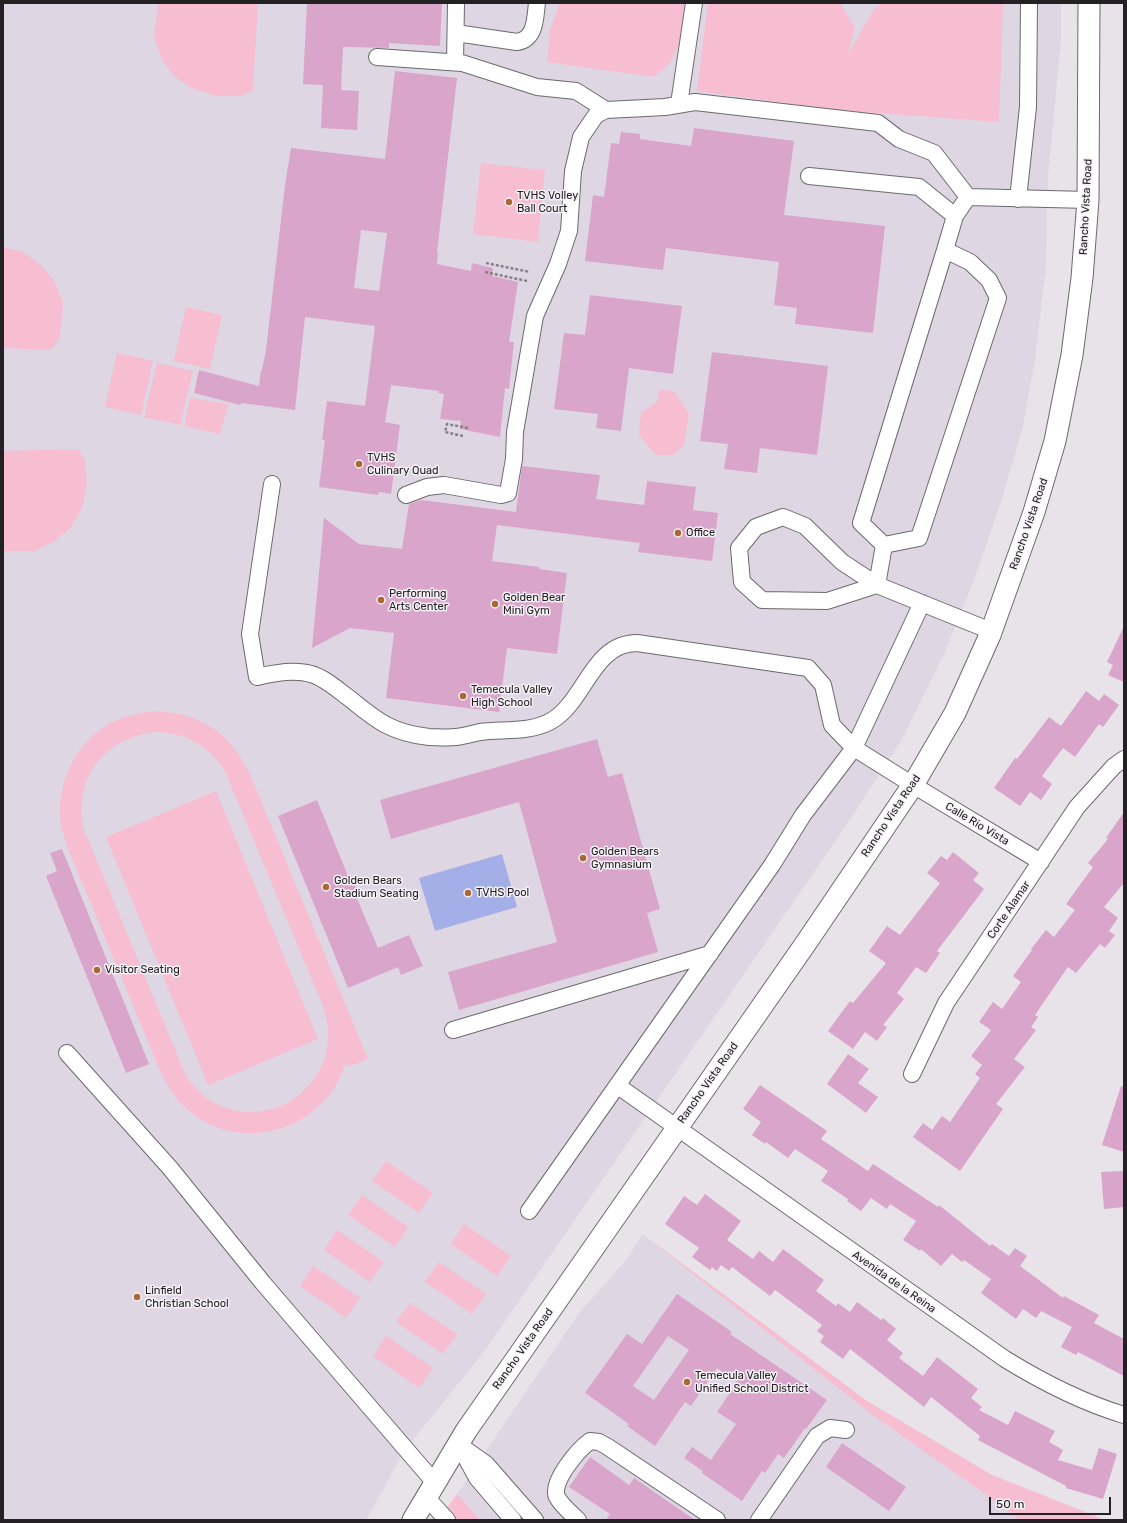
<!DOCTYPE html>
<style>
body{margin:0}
#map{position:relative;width:1127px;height:1523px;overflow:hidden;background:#e8e3e9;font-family:Rubik,sans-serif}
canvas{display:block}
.frame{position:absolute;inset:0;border:4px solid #232123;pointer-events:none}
.scale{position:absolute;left:989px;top:1497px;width:122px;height:18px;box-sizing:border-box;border:2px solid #232123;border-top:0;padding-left:5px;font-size:12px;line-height:14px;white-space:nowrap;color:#232123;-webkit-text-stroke:3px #f5f1f7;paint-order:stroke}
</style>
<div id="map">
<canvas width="1127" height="1523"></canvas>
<div class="frame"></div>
<div class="scale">50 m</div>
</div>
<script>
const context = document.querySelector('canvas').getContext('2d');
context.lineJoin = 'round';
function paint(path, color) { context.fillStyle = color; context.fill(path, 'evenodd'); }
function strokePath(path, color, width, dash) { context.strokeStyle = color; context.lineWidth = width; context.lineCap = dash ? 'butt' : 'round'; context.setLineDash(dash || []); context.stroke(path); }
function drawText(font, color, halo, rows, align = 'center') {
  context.font = font + ' Rubik,sans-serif'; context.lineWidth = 3; context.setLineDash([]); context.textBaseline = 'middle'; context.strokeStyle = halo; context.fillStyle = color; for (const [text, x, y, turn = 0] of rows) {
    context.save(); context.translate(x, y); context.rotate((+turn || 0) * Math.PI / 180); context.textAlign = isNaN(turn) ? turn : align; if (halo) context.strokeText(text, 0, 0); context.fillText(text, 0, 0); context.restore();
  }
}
const built = new Path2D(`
 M3,3H1061V41L1048,177L1046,267L1035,359L1023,427L1001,502L974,580L945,652L901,741L843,830L486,1349L405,1450L366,1520H3Z
 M642,1234L867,1401L992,1475L1100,1518V1520H480L457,1494L579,1313L628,1258Z`);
const green = new Path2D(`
 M158,3H258L253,90L239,96H217L193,89L175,77L162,60L154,37Z
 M560,3H685L681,40L670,63L653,77L547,62L550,30Z
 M708,3H840L855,28L848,55L874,9L882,3H1003L999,122L837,110L697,91Z
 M481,163L545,170L538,242L473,234Z
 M3,247L23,252L41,265L54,281L63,303L60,338L51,350L3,348Z
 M186,307L222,315L210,369L174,361Z
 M117,353L153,361L141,415L105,407Z
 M157,363L193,371L180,425L144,417Z
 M659,390L674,391L689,414L684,445L673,455H656L639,435L641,413L657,402Z
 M190,398L228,404L220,434L184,426Z
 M78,449L85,461L87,484L82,508L71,527L55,541L34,551H3V451Z
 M151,711C198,712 228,730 249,772L368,1059L348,1067L346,1063C341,1076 335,1089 325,1100C290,1139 228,1145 188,1110C176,1100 168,1087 161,1073L67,846C64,836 61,827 60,816C58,781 77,743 107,725C121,717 136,714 151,711ZM153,732C184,732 205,743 224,769L323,1006C325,1014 328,1022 328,1030C332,1086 274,1127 223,1107C207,1101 196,1089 186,1076L83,827C75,777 103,740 153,732Z
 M216,791L318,1039L208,1085L106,837Z
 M386,1161L433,1193L419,1213L372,1181Z
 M362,1195L408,1227L395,1247L348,1215Z
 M464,1224L511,1256L497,1276L451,1244Z
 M337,1230L384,1262L370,1282L324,1250Z
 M645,1236L867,1401L992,1475L1100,1518V1520H1020L981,1491L874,1416Z
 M439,1262L486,1294L472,1314L425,1282Z
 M313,1266L360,1298L346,1318L300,1286Z
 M410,1303L457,1334L443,1354L396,1322Z
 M386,1336L433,1368L419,1388L373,1356Z
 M457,1494L480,1520H438Z`);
const water = new Path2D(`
 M502,854L517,907L435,931L419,878Z`);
const building = new Path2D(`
 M307,3H442L440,46L389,43V48L343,47L341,90L359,91L357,130L321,128L323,85L303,84Z
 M395,71L457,78L437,252L438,253L437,264L471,271L472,263L493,268L492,276L518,282L509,342H514L509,389L505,388L500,437L460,429L461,421L440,419L444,394L438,393L439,391L391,385L385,422L400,425L391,494L379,492L378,495L319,487L325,440H322L327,401L365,406L375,326L305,317L295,410L241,403L240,405L194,393L199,370L259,386L261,370H262L266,350L285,185L291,148L385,159ZM361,230L387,233L379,291L354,288Z
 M694,128L794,141L784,215L885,226L873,333L795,324L797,308L774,305L779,262L666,248L663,270L585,261L593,195L604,197L611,143L619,144L621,132L640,134V139L691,146Z
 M590,295L682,306L673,374L629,368L621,431L596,428L598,414L554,409L564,333L585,335Z
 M712,352L828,366L817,455L760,448L757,473L724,469L728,444L700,441Z
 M522,466L600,475L596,499L644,505L647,481L696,487L693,510L718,513L712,561L638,552L640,543L497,525L492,561L539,567V569L567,573L557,654L507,648L499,712L386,698L394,633L350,628L312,648L324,518L359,544L402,549L409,504L421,500L516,512Z
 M1124,626V682L1108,675L1113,665L1107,662Z
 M1086,691L1099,701L1104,694L1119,705L1103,727L1099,724L1075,757L1063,748L1042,776L1052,784L1041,800L1030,792L1020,806L994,788L1015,758L1017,759L1049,717L1061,726Z
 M597,739L608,777L622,773L660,909L647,913L658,952L459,1010L448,972L557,942L519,802L391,839L380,800Z
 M317,800L348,876L351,875L359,895L356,896L378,948L409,935L423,966L401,975L398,967L348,988L278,816Z
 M1124,812V883L1104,907L1118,918L1109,931L1115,935L1105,948L1100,944L1076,973L1068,967L1035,1015L1038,1017L1031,1027L1036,1030L1014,1059L1025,1067L996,1104L1003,1109L960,1171L913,1137L923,1123L932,1130L942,1116L950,1122L980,1078L975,1074L982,1065L971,1056L991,1030L979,1022L993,1002L1002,1009L1021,982L1013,976L1032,950L1031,949L1046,930L1054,937L1075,910L1066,904L1093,867L1088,863L1108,839L1106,838Z
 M62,849L149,1064L126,1073L46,876L57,871L50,853Z
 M953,852L979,873L973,880L984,889L937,951L940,953L926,973L916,967L897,993L904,999L883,1025L887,1027L877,1041L865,1032L853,1049L828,1031L850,1001L853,1003L886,963L869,951L887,926L900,935L940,883L927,873L941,856L947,860Z
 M848,1054L869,1069L858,1083L878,1097L866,1113L827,1084Z
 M760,1085L827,1131L821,1139L868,1171L873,1164L938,1207L939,1205L990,1246L992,1244L1009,1256L1015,1248L1027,1256L1020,1266L1063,1298L1064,1296L1099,1315L1094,1323L1124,1339V1376L1078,1352L1076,1355L1061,1347L1072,1327L1041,1311L1036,1318L1023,1309L1016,1319L981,1293L991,1279L964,1260L962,1262L952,1254L941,1266L921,1249L920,1251L903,1240L916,1221L890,1204L887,1209L871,1198L861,1211L847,1201L848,1199L821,1181L828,1171L795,1149L788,1158L766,1142L765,1144L752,1135L761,1122L743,1109Z
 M1121,1086L1124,1087V1152L1102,1145Z
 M1124,1171V1207L1104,1209L1101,1172Z
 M705,1194L741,1221L727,1240L753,1259L759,1251L773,1262L783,1249L824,1280L816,1291L836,1306L838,1303L850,1312L857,1302L881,1320L883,1318L896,1329L887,1340L903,1353L899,1358L923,1376L937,1357L978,1389L971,1398L982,1407L979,1410L1008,1425L1015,1411L1055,1431L1049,1442L1063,1450L1058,1460L1092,1470L1099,1448L1117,1454L1103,1499L1066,1488V1486L978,1440L980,1436L931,1397L924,1407L850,1349L843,1359L820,1342L824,1336L817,1331L822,1325L775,1290L770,1296L732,1267L729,1271L721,1265L717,1271L712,1267L710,1270L692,1257L699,1248L665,1224L684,1196L697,1205Z
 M677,1294L732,1332L730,1334L827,1400L806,1429L805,1428L784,1458L778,1454L765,1473L762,1471L742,1501L702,1473L703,1471L684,1458L692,1447L711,1460L736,1424L717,1412L737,1382L717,1368L691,1406L685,1402L655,1446L627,1426L629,1424L585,1393L627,1334L642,1344ZM668,1336L689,1350L654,1400L633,1386Z
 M842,1443L906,1487L889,1511L826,1467Z
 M590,1457L629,1485L634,1478L695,1520H606L610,1514L569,1487Z`);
const path = new Path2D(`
 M486,263L530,272
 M485,272L527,281
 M463,436L445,432L447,424L468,428`);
const minor = new Path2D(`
 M456,33L517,42C536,39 535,18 537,3
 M377,57L462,63L537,87L576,91L606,110L665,107L695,102L878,123L899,139L934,153L968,197
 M455,62L456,3
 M679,104L694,3
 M809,176L919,187L955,216
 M1018,199L1028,107L1029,3
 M945,250L970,262L989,280L998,298L919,538L884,545L861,523L945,250L955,216L968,197L1088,200
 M272,484L250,634L257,677C273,673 295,669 311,674C325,678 338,690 349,698C377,721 392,733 429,737C438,737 447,738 456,737C464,736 472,734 480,732C503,729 530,733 551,721C585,702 592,643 637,643L808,668L823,685L832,725L854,748L913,785L1041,862
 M406,495L427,487L444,485L501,495L508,493L514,459L515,432L535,316L558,264L569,231L573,171L581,137L596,115L606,110
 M783,517L805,526L842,562L877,585L827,601L762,600L742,582L739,548L756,527Z
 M884,545L877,585L991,631
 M453,1030L710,954
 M67,1053L170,1168L263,1283L435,1483
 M912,1074L946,1003L1077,807L1114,766L1124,759
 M618,1086L1005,1359C1044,1383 1081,1402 1124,1415
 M529,1211L772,865L803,815L854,748L922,603
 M458,1444L486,1464L535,1520
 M460,1447L477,1478L513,1520
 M426,1497L447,1520
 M578,1520C571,1513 561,1505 557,1497C550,1482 579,1449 590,1441L599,1442L608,1447L717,1520
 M759,1520L817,1436L830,1428L846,1430`);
const major = new Path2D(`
 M413,1520L466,1431L806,943L913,785L955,713L990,635L1034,512L1055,441L1072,355L1082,278L1088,200L1089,3`);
const markers = [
 [509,202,4,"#aa6934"],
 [359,464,4,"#aa6934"],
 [678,533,4,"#aa6934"],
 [381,600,4,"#aa6934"],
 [495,604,4,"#aa6934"],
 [463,696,4,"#aa6934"],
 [583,858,4,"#aa6934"],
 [326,887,4,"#aa6934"],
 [468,893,4,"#aa6934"],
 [97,970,4,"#aa6934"],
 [137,1297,4,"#aa6934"],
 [687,1382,4,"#aa6934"]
];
const poiNames = [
 ["TVHS Volley",517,196],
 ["Ball Court",517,209],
 ["TVHS",367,458],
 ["Culinary Quad",367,471],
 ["Office",686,533],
 ["Performing",389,594],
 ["Arts Center",389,607],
 ["Golden Bear",503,598],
 ["Mini Gym",503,611],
 ["Temecula Valley",471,690],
 ["High School",471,703],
 ["Golden Bears",591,852],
 ["Gymnasium",591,865],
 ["Golden Bears",334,881],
 ["Stadium Seating",334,894],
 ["TVHS Pool",476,893],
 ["Visitor Seating",105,970],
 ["Linfield",145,1291],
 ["Christian School",145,1304],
 ["Temecula Valley",695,1376],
 ["Unified School District",695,1389]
];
const streetNames = [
 ["Rancho Vista Road",1086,207,-87],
 ["Rancho Vista Road",1029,524,-71],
 ["Rancho Vista Road",891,816,-56],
 ["Calle Rio Vista",977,824,31],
 ["Corte Alamar",1009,910,-56],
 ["Rancho Vista Road",708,1083,-55],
 ["Avenida de la Reina",894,1282,35],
 ["Rancho Vista Road",523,1349,-55]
];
paint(built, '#dfd6e3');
paint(green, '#f7bdd0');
paint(water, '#a5afe7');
paint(building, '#daa5cb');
strokePath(minor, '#6d696e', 18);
strokePath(major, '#6d696e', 23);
strokePath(path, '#848185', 2.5, [3, 2]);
strokePath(minor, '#fff', 16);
strokePath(major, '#fff', 21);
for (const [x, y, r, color] of markers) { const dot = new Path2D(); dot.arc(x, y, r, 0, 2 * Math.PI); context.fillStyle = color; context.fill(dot); strokePath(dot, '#f5f1f7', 1.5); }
drawText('11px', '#232123', '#f5f1f7', poiNames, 'left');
drawText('11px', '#232123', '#f5f1f7', streetNames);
</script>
